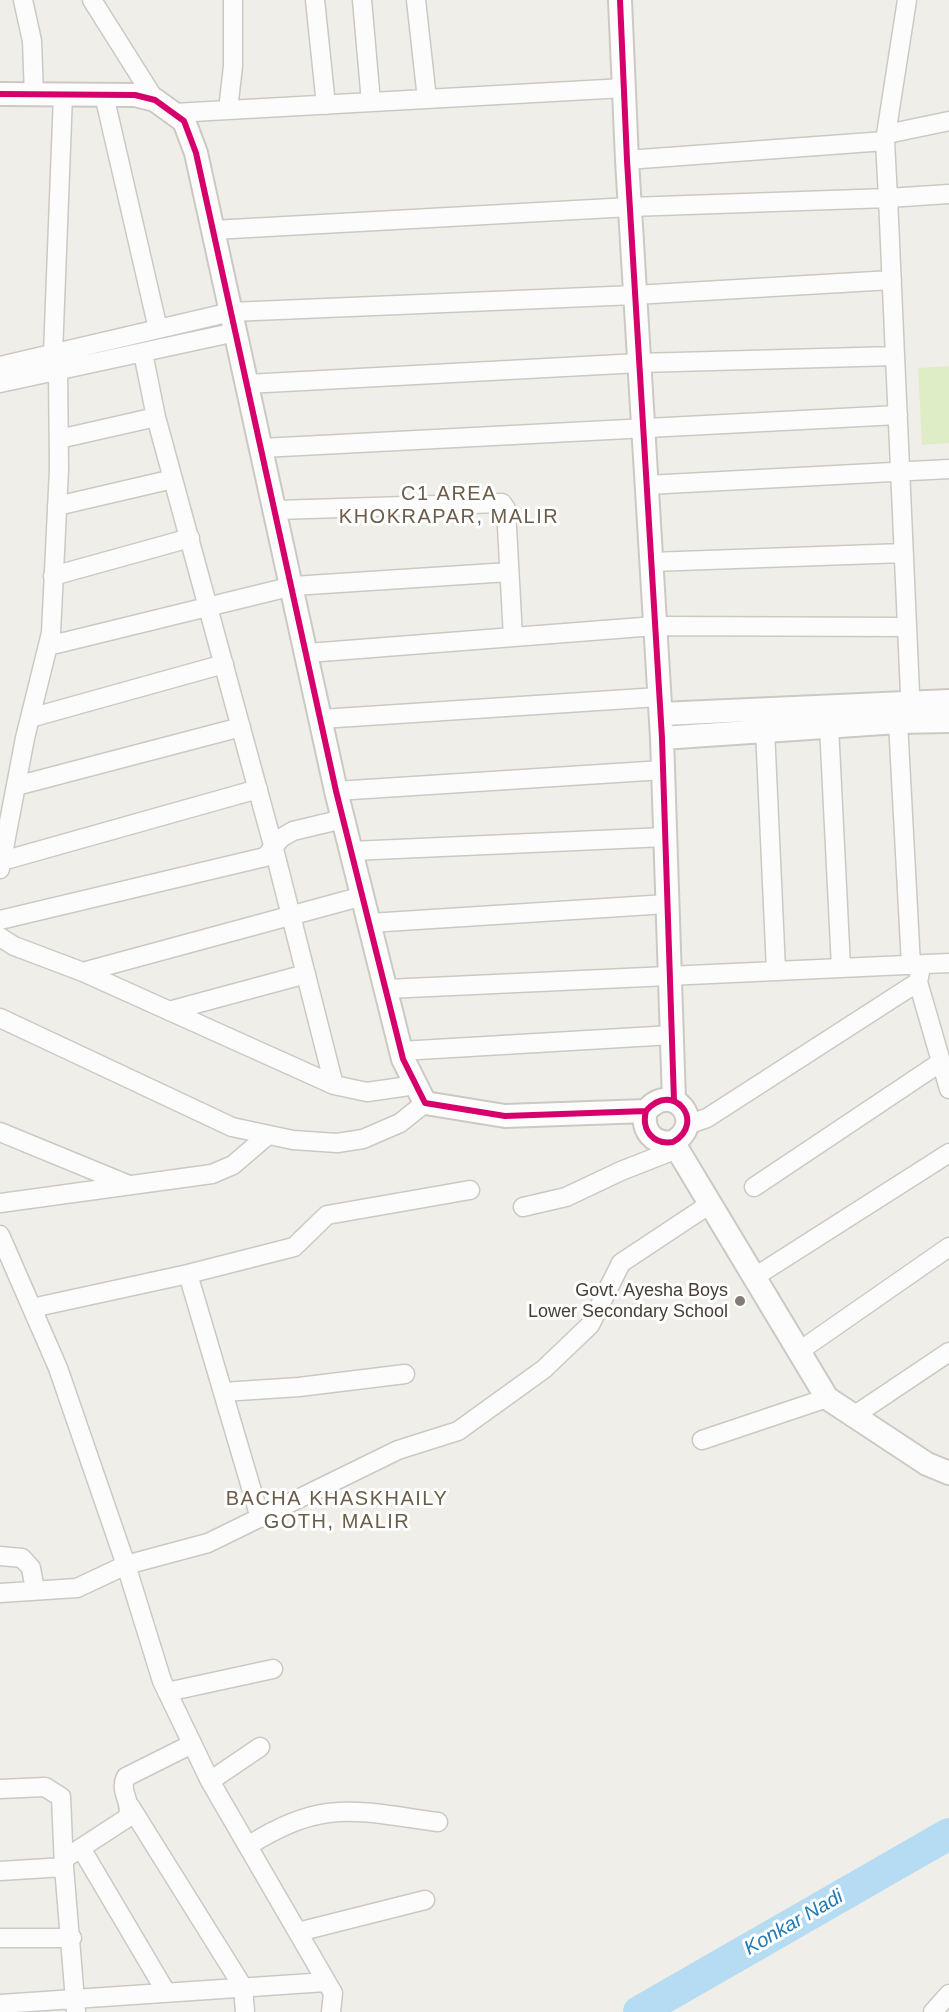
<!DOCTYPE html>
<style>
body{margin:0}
canvas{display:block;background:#f0eee8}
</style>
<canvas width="949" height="2012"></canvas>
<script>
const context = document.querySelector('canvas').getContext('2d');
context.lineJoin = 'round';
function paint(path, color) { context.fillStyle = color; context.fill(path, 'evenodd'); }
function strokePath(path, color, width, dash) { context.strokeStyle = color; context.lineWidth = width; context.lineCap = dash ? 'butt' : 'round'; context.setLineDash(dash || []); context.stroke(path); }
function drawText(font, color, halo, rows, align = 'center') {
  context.font = font + ' Arial,sans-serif'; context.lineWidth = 6; context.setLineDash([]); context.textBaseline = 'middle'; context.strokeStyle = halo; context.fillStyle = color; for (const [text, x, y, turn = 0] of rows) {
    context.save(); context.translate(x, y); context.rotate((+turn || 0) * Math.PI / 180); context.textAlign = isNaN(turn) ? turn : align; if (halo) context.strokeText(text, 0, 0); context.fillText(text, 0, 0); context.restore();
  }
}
const green = new Path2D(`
 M949,366V443L922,445L918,368Z`);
const river = new Path2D(`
 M639,2012L949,1834`);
const minor = new Path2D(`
 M23,0L32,41L34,95
 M92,0L155,100
 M315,0L326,105
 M362,0L371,102
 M416,0L427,99
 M104,95L158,329
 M228,110L233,66V0
 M174,113L624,88
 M887,134L949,121
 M627,160L885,141
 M213,230L630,207L888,198L885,141L907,0
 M143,353L156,417L274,849L334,1085
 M53,354L63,95
 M0,366L231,312L635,295L892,280
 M0,383L236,332
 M247,384L639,363L895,356
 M59,439L156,417
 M262,448L898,415
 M647,485L949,469
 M57,506L173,479
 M276,510L502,503L506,509L513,637
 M651,562L904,553
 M53,576L190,538
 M48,646L293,586L509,572
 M308,653L655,626L907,627
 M911,716L888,198L949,194
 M30,718L224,664
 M321,719L659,697
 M898,722L911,965
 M829,726L841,967
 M765,730L776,970
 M16,786L241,727
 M336,791L663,770
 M352,851L665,837
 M2,861L258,789
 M0,869L25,738L51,633L59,469L58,370
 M0,920L265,857L281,838L293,831L343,819
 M370,923L667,904
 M0,937L14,946L83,972L334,1085L367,1092L416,1085
 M83,972L363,896
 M920,972L918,982L949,1089
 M387,989L949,963
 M169,1011L306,974
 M0,1018L232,1127L293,1140L337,1143L363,1139L400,1123L425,1103
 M401,1051L672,1035
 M687,1125L707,1118L918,982
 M0,1132L129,1185
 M754,1187L941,1062
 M0,1203L212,1174L233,1165L268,1135
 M523,1207L566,1197L621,1171L677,1149
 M0,1235L58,1368L126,1565L162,1681L210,1781L333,1993L331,2012
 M188,1274L260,1518
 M753,1278L949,1153
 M32,1308L188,1274L294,1247L327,1215L470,1190
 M798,1352L949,1247
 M223,1392L299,1387L405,1374
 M852,1417L949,1352
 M702,1440L827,1398
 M0,1556L22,1558L31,1568L35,1590
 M0,1593L77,1588L126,1565L208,1543L398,1450L458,1431L544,1369L590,1325L621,1263L710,1204
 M167,1692L273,1669
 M210,1781L260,1747
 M0,1789L45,1787L61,1797L64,1867L76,2012
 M130,1806L243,1987L245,2012
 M248,1846C322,1798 356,1811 438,1822
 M81,1848L166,1992
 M64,1859L127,1818C134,1803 118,1792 126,1777L192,1744
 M0,1871L64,1867
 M298,1932L425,1900
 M0,1938H72
 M0,2004L326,1982
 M933,2012L949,1994`);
const tertiary = new Path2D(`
 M620,0L627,160L662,738L674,1101
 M0,94L135,95L155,100L184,121L196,153L336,791L403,1059L425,1103L505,1116L646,1111C673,1079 707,1123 673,1142C653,1145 641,1130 646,1111
 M661,714L949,701
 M662,738L898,722L949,721
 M673,1142L827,1398L927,1464L949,1473`);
const cycleway = new Path2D(`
 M620,0L627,160L662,738L674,1101
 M0,94L135,95L155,100L184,121L196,153L336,791L403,1059L425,1103L505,1116L646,1111C673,1079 707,1123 673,1142C653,1145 641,1130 646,1111`);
const markers = [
 [740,1301,6,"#837c73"]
];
const poiNames = [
 ["Govt. Ayesha Boys",728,1291],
 ["Lower Secondary School",728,1312]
];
const neighbourhoodNames = [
 ["C1 AREA",449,494],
 ["KHOKRAPAR, MALIR",449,517],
 ["BACHA KHASKHAILY",337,1499],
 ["GOTH, MALIR",337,1522]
];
const waterNames = [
 ["Konkar Nadi",794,1923,-30]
];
paint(green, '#dfedc6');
strokePath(river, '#b5dcf2', 32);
strokePath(minor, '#ccc9c3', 21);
strokePath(tertiary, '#ccc9c3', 26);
strokePath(minor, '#fdfcfc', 18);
strokePath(tertiary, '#fdfcfc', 22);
strokePath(cycleway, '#d6006c', 6);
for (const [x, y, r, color] of markers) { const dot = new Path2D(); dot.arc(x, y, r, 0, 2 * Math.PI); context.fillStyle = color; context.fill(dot); strokePath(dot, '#fff', 2); }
drawText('18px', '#483f34', '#fff', poiNames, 'right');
context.letterSpacing = '1.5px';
drawText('20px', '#6b5d4a', '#fff', neighbourhoodNames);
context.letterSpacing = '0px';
drawText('italic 20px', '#227bb4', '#fff', waterNames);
</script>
